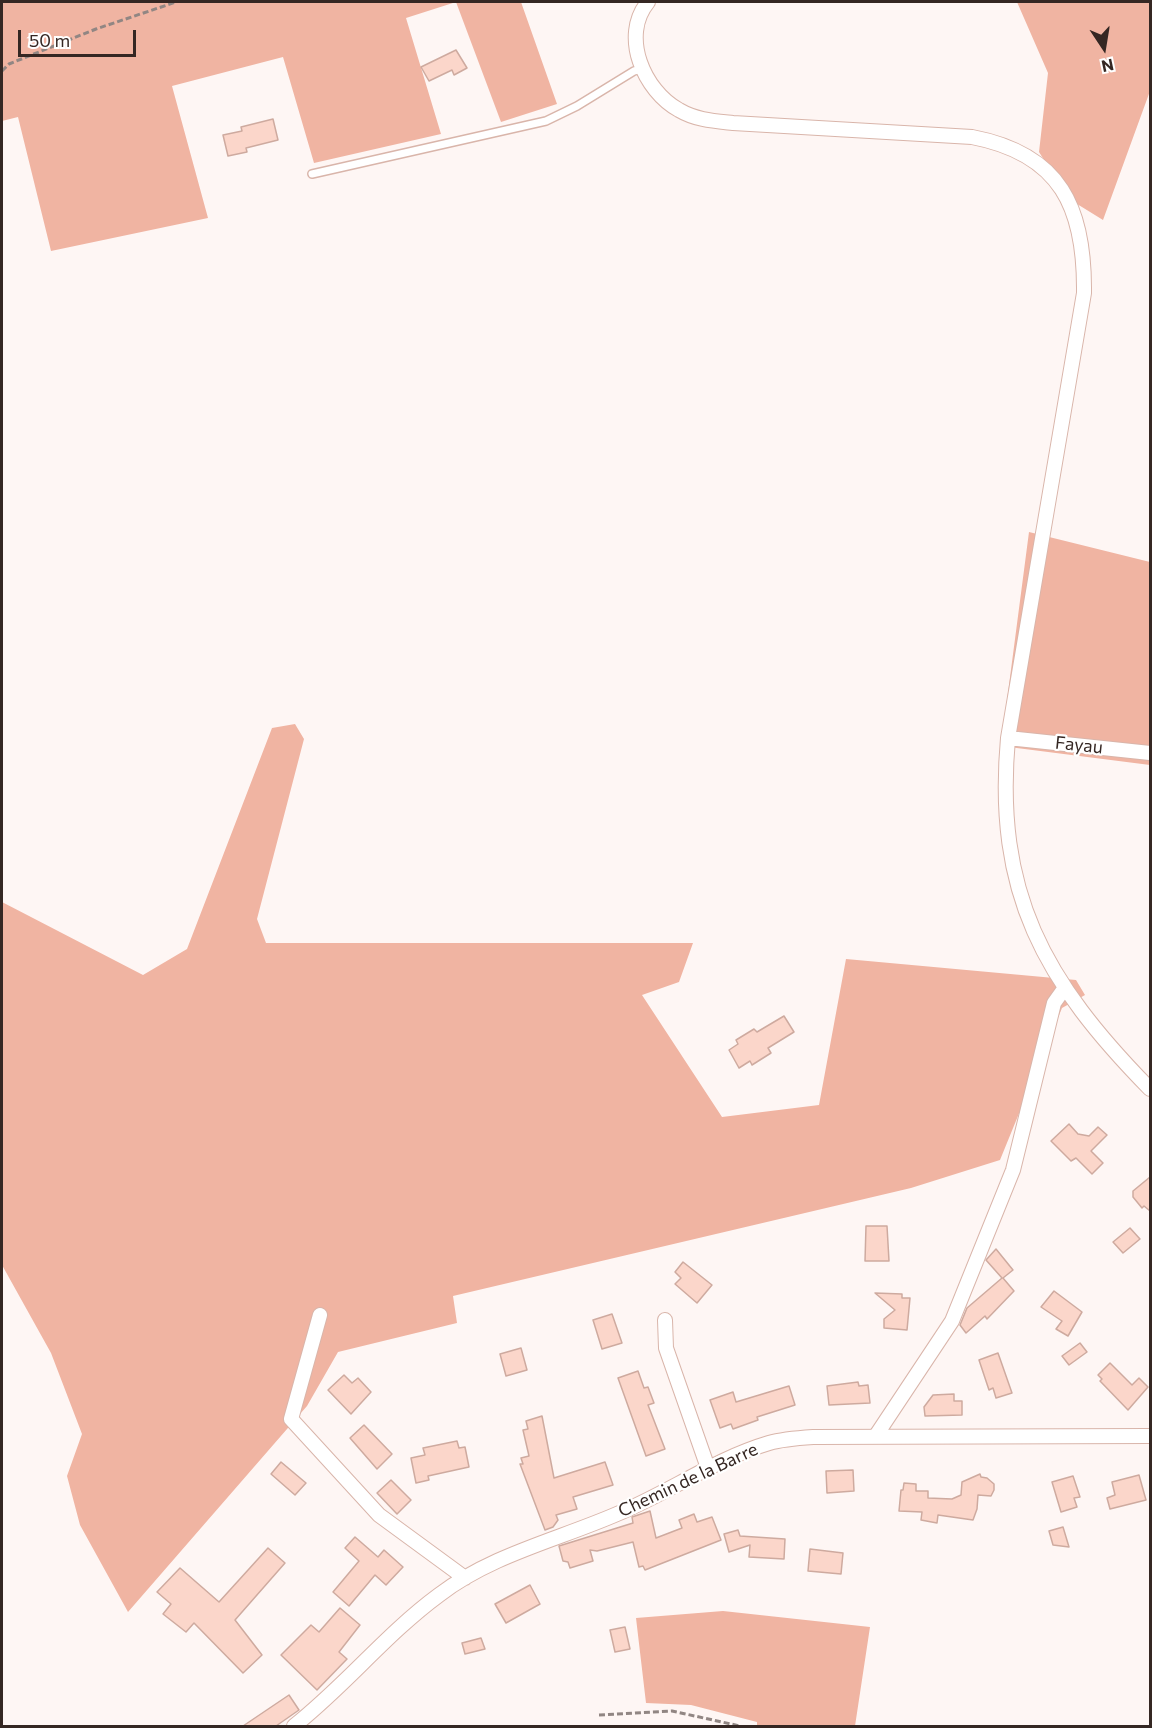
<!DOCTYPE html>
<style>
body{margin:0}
#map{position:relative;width:1152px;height:1728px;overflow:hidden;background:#fef6f4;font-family:Commissioner,sans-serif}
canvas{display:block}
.frame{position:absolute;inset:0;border:3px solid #352723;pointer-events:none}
.north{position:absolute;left:1074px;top:18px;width:60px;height:60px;-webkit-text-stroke:4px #fff;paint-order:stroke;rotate:168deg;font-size:16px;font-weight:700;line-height:24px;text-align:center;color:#352723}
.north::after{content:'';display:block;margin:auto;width:21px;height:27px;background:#352723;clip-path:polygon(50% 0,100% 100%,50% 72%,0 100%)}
.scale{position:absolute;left:18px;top:30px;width:118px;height:27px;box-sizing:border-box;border:3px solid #352723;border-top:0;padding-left:8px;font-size:18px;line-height:21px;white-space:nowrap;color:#352723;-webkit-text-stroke:4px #fff;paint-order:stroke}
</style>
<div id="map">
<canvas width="1152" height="1728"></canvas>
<div class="frame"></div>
<div class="north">N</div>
<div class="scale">50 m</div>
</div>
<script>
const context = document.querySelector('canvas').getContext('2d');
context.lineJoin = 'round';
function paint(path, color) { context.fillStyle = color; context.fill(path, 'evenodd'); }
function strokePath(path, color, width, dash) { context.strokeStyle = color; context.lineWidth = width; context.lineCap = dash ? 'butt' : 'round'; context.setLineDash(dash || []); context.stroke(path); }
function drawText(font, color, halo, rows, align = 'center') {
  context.font = font + ' Commissioner,sans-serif'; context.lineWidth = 4.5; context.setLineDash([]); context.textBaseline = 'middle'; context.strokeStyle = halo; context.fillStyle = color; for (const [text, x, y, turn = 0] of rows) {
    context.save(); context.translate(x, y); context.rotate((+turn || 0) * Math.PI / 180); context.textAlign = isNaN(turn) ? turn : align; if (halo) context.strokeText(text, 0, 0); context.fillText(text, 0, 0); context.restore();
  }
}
const green = new Path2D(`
 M2,2H521L557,104L501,122L456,2L406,18L441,134L314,163L283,57L172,86L208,218L51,251L18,117L2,121Z
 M1017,2H1150V91L1103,220L1069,199L1039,152L1048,73Z
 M1029,532L1150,562V765L1001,746Z
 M295,724L304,739L257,919L266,943H693L679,982L642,995L722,1117L819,1105L846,959L1076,980L1085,995L1062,1008L1000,1160L911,1188L453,1296L457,1323L338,1352L307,1406L128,1612L80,1525L67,1476L82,1434L51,1353L2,1265V902L143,975L187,949L272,728Z
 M723,1611L870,1627L855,1726H757V1722L691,1705L646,1703L636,1618Z`);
const building = new Path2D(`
 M456,50L467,68L454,75L452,70L429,81L421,67Z
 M273,119L278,140L246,148L247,152L228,156L223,135L242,131L241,127Z
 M784,1016L794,1032L768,1048L771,1053L752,1065L750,1061L739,1068L729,1050L738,1044L736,1040L754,1029L757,1032Z
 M1069,1124L1078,1134L1089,1136L1098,1127L1107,1135L1091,1151L1103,1163L1092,1174L1076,1158L1071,1161L1051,1141Z
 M1150,1177V1211L1144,1206L1142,1208L1133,1197V1191Z
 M866,1226H887L889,1261H865Z
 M1130,1228L1140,1239L1123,1253L1113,1242Z
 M996,1249L1013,1270L1003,1278L1014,1291L987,1319L985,1316L966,1333L960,1325L967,1308L1002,1278L986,1260Z
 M683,1262L712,1285L697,1303L675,1284L681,1278L675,1272Z
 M1054,1291L1082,1312L1068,1336L1056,1329L1062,1321L1041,1307Z
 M875,1293L902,1294V1298H910L907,1330L884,1328V1319L895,1310Z
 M612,1314L622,1343L602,1349L593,1320Z
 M1080,1343L1087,1352L1069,1365L1062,1356Z
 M521,1348L527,1370L506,1376L500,1354Z
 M998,1353L1012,1393L996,1398L993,1388L989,1390L979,1360Z
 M1110,1363L1132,1385L1139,1378L1148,1387L1128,1410L1100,1381L1102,1379L1098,1375Z
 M638,1371L644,1388L648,1387L654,1403L648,1405L665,1449L646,1456L618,1378Z
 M344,1375L352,1383L358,1378L371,1392L351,1414L328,1390Z
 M858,1382L859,1386L868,1385L870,1403L829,1405L827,1386Z
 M789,1386L795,1405L757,1417L758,1420L733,1429L731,1424L720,1428L710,1400L733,1392L736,1402Z
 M954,1394V1401H962V1415L925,1416L924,1407L933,1395Z
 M542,1416L554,1478L605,1462L613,1485L573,1497L577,1509L556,1515L558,1520L553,1527L545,1530L520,1464H523L521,1458L529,1456L523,1430L528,1429L526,1421Z
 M364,1425L392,1454L377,1469L350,1438Z
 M457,1441L459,1448L465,1447L469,1467L428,1476L429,1480L416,1483L411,1458L425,1455L423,1448Z
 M281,1462L306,1483L295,1495L271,1474Z
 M853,1470L854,1491L827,1493L826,1471Z
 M980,1474L981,1477L987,1478L994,1484V1490L991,1496L978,1495L977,1509L973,1520L938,1515L937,1523L921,1520L922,1512L899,1511L901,1490H903L904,1483L916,1484V1491H928V1498L952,1499L961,1495L962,1482Z
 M1139,1475L1146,1500L1110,1509L1107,1498L1115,1495L1112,1482Z
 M1073,1476L1080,1497L1074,1498L1077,1507L1061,1512L1052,1482Z
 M391,1480L411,1500L397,1514L377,1493Z
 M650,1511L656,1538L682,1528L679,1520L694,1514L697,1522L712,1517L721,1540L645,1570L643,1566L639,1567L633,1542L597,1551L590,1550L593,1561L570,1568L568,1562L563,1561L559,1546L633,1523L632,1517Z
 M1063,1527L1069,1547L1053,1545L1049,1531Z
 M738,1530L740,1536L785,1539L784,1559L749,1557L750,1545L729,1552L724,1534Z
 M355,1537L378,1557L384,1550L403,1567L386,1585L375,1575L349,1606L333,1592L359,1561L345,1548Z
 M268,1548L285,1563L235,1620L262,1655L243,1673L194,1623L186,1632L163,1614L171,1604L157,1592L180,1568L219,1602Z
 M810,1549L843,1553L841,1574L808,1571Z
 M530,1585L540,1604L506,1623L495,1604Z
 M340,1608L360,1625L339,1652L347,1659L317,1690L281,1655L311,1625L319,1632Z
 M625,1627L630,1649L615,1652L610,1630Z
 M481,1638L485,1649L465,1654L462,1643Z
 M289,1695L299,1710L276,1726H243Z`);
const path = new Path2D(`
 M2,71L9,64L96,29L176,2
 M599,1715L672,1711L740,1726`);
const lane = new Path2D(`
 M312,174L546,121L577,106L634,71L642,69`);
const street = new Path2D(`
 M648,2C620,36 644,91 679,110C696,120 714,121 733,123L972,137C1061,154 1085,208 1084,293L1008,738C994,893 1044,981 1150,1089
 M1008,738L1150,753
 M320,1315L291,1419L379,1515L465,1578
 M665,1320L666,1348L708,1468
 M875,1437L952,1321L1013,1170L1054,1003L1064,989
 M294,1726C345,1686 386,1634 439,1595C491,1555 557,1540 617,1514C668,1493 715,1459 769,1443C783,1439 799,1438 814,1437L1150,1436`);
const streetNames = [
 ["Fayau",1079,745,6],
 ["Chemin de la Barre",688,1480,-25]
];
paint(green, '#f0b4a2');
paint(building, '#fbd6ca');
strokePath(building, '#ceaa9f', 1.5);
strokePath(lane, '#d9b5aa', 10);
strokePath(street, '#d9b5aa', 16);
strokePath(path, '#918683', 3, [6, 3]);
strokePath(lane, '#fff', 7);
strokePath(street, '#fff', 14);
drawText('18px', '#352723', '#fff', streetNames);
</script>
